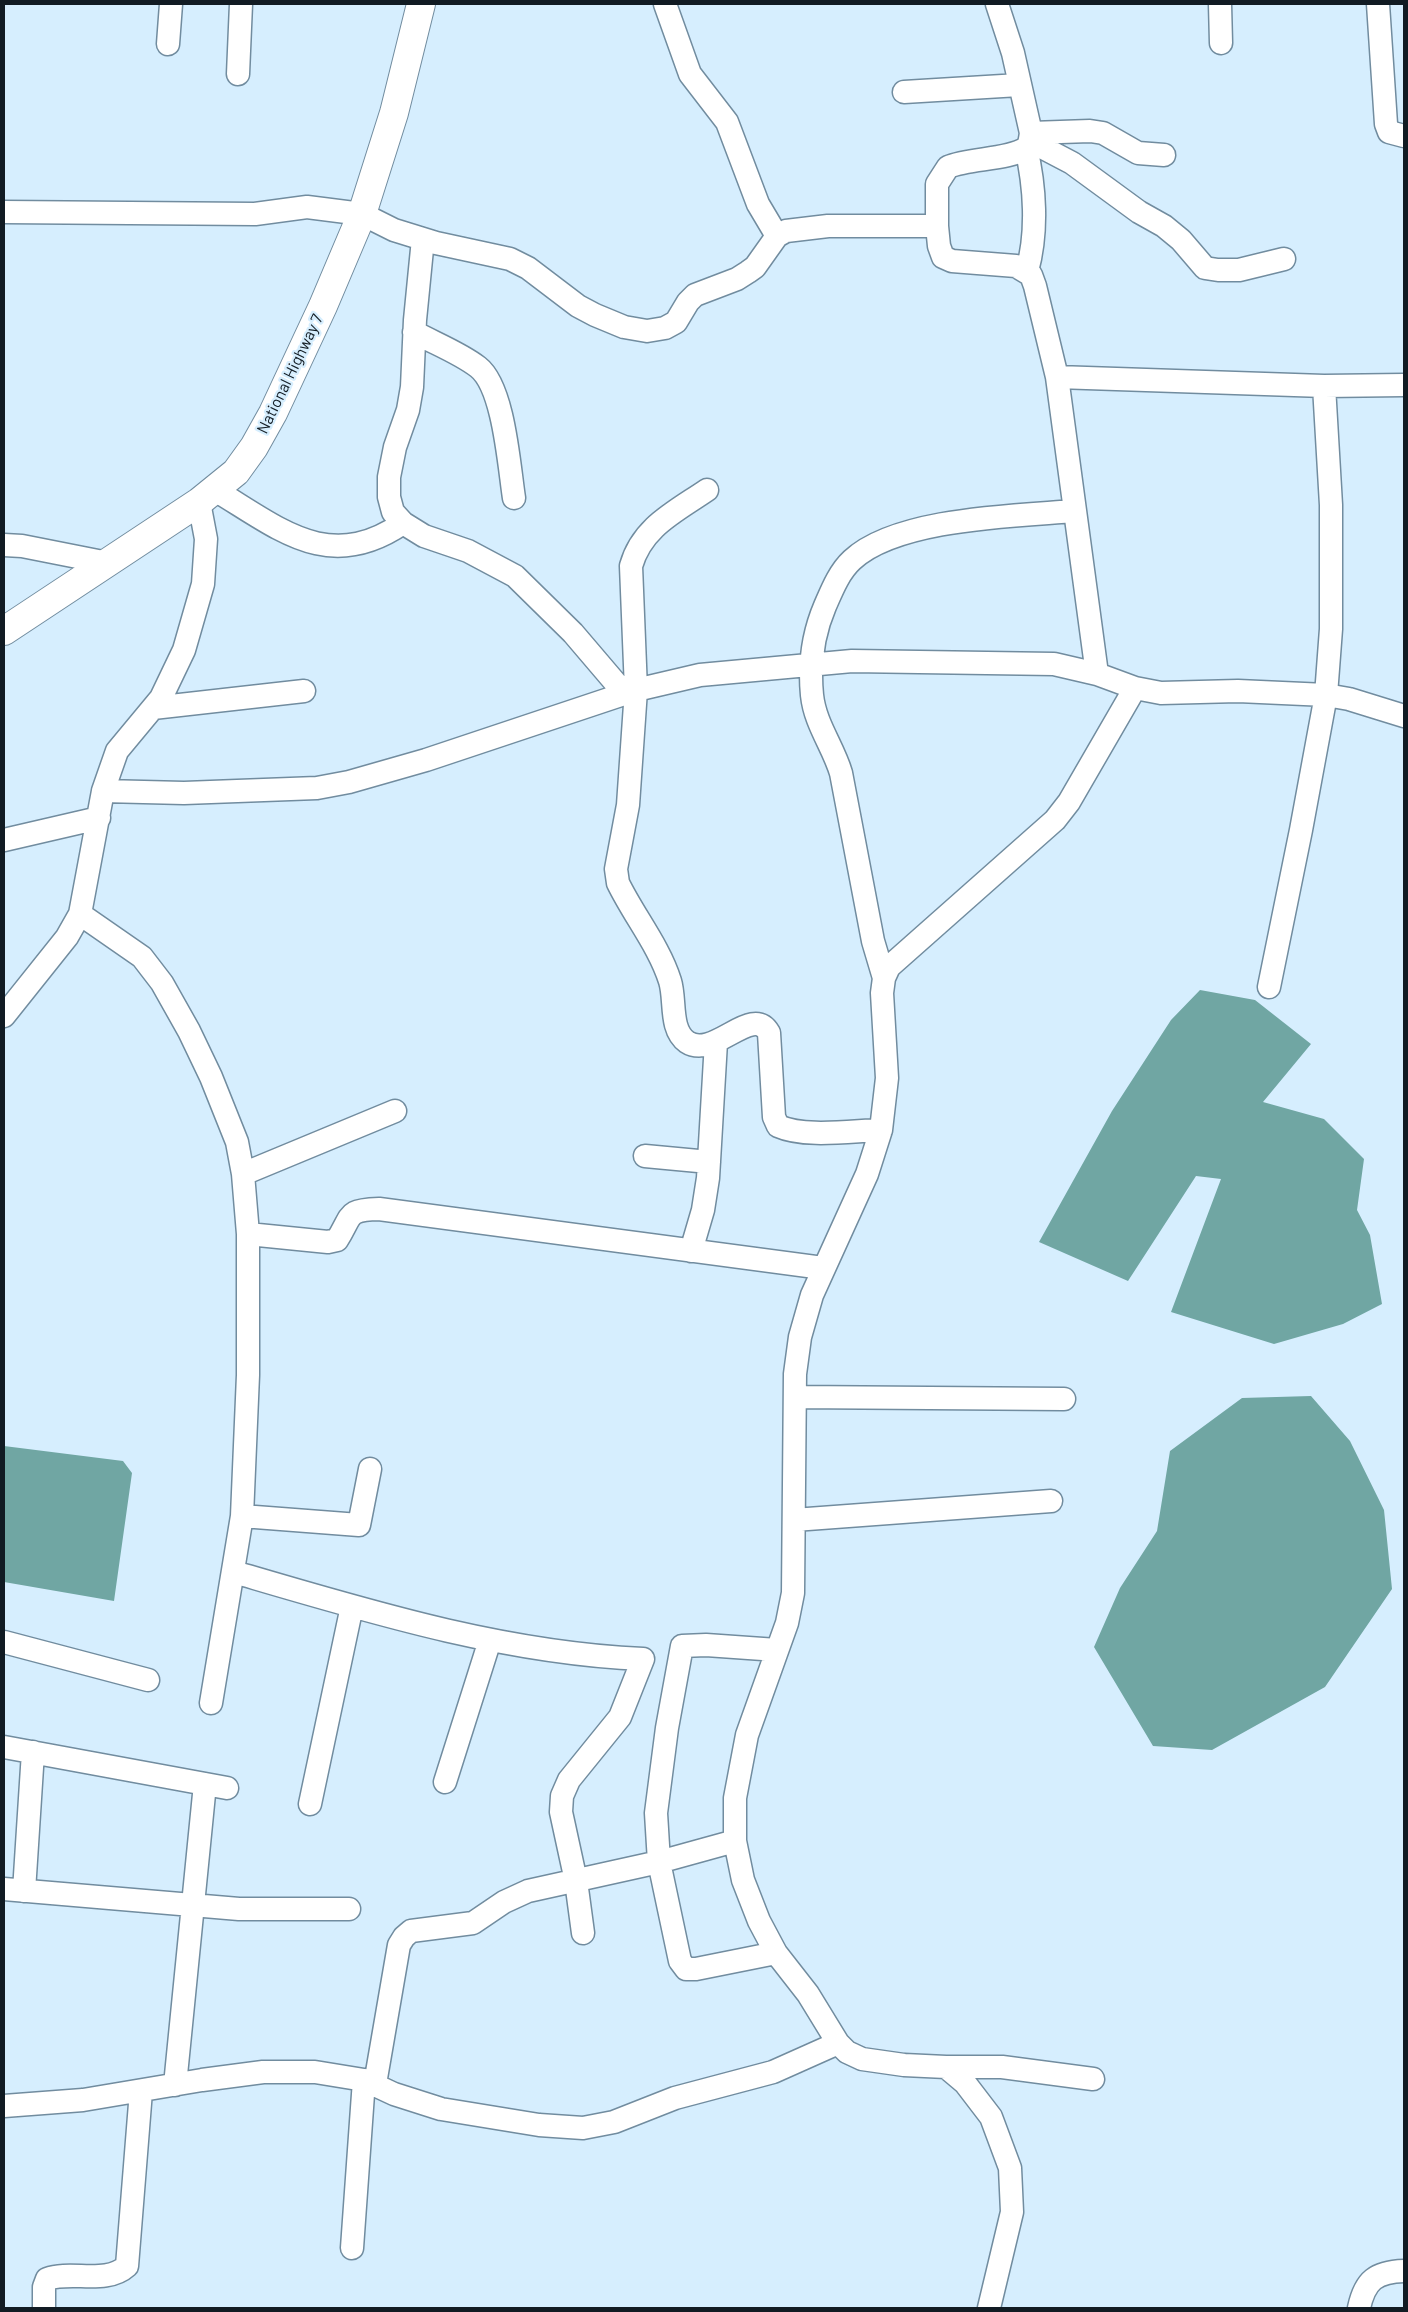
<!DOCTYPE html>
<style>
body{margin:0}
#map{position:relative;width:1408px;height:2312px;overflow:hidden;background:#d6eefe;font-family:Barlow,sans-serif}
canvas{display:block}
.frame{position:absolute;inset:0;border:5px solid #111b23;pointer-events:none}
</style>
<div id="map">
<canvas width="1408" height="2312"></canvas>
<div class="frame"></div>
</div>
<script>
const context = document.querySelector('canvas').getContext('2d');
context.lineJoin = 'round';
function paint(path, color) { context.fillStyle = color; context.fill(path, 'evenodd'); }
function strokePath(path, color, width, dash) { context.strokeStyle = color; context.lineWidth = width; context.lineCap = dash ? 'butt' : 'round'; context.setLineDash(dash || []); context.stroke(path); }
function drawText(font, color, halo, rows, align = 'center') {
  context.font = font + ' Barlow,sans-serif'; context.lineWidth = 4.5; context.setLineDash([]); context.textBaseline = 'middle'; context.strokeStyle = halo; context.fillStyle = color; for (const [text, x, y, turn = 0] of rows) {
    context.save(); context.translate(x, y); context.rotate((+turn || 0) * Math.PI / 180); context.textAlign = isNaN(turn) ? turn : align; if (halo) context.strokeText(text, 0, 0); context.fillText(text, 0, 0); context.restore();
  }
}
const water = new Path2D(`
 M1200,990L1255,1000L1311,1044L1263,1102L1324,1119L1364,1159L1357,1210L1370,1235L1382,1304L1343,1324L1274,1344L1171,1312L1221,1179L1196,1176L1128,1281L1039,1242L1112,1111L1171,1020Z
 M1311,1396L1350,1441L1384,1510L1392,1589L1325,1687L1212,1750L1153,1746L1094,1647L1120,1588L1157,1531L1170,1451L1242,1398Z
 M4,1446L123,1461L132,1473L114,1601L4,1582Z`);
const minor = new Path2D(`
 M665,4L690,74L727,122L758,204L777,236
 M997,4L1013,53L1031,133C1030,138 1030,144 1026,148C1009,160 969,158 948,167L937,184V226L939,246L943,257L952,261L1016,266L1031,275L1035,286L1057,377L1097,674
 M1220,4L1221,43
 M1378,4L1386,124L1389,132L1404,136
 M168,44L171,4
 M238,74L241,4
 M904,92L1019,85
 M1031,133L1090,131L1103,133L1138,153L1164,155
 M1030,141L1072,163L1139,212L1164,226L1181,240L1205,268L1218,270H1239L1284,259
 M1026,148C1035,186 1038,232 1027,271
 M4,212L255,214L307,207L362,214L394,230L436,243L510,259L528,268L578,306L595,315L624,327L647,331L665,328L676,322L688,302L695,295L737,279L748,272L755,267L777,236L786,231L828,226H937
 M423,239L415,320L412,387L408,410L395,447L389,477V497L393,512L403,523L424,536L468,551L515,576L573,633L625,694
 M414,332C434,343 460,353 478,367C504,387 509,466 514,498
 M1057,377L1324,386L1404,385
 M215,490C280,529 329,574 403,523
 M707,490C675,512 642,527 631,566L636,690L628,805L616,869L618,883C634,916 659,946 670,981C676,1000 669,1029 687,1042C714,1060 752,1003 769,1033L774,1117L778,1126C805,1138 850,1131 881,1130
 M4,545L22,546L108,563
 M153,708L304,691
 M103,791L184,793L317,788L349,782L426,760L636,690L700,675L852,661L1054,664L1097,674L1135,688L1161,693L1238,691L1326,695L1349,699L1404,716
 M4,840L99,818
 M80,914L142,957L162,983L189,1031L211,1077L237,1142L243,1174L248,1234V1375L242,1516L211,1703
 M884,978L873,941L841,773C833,746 815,724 812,695C809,664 813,634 825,606C832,590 839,572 852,560C897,518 1015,516 1075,511
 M1269,987L1301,830L1326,695L1331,629V505L1324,386
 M4,1016L67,937L80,914L103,791L117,751L161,698L184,650L203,584L206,539L199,502
 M645,1156L709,1162
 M243,1174L395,1111
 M248,1234L328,1242L337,1240C353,1215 345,1210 379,1209L823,1268
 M691,1251L703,1210L708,1178L716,1042
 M795,1397L1064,1399
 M242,1516L359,1525L370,1469
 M794,1520L1051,1501
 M234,1572C367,1611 503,1653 643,1659L620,1717L569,1780L562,1796L561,1812L576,1881L583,1933
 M4,1642L148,1680
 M4,1747L227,1788
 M445,1782L490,1640
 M310,1804L352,1606
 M4,1889L239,1909H349
 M24,1891L33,1752
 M776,1953L696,1969H686L680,1961L659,1862L656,1813L667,1728L682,1646L706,1645L777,1650
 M946,2067H1002L1093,2079
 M375,2084L399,1945L404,1937L411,1931L473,1923L504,1902L528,1891L659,1862L735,1841
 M175,2085L205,1784
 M4,2106L83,2100L202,2080L263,2072H315L364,2080L394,2094L441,2109L539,2125L583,2128L614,2122L675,2098L773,2072L838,2043
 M352,2248L364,2080
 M44,2308V2287L47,2279C72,2270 106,2285 127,2266L141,2091
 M989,2308L1012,2212L1010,2168L991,2117L965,2083L946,2067L904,2065L862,2059L847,2052L838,2043L808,1994L776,1953L759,1921L743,1880L735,1841V1798L747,1735L787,1623L793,1593L795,1374L800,1337L812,1295L867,1174L881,1130L887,1078L882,993L884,978L889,967L1055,820L1069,802L1135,688
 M1359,2308C1365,2280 1376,2272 1404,2271`);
const major = new Path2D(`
 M4,631L199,502L236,472L254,447L273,413L323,306L362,214L394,113L421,4`);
const streetNames = [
 ["National Highway 7",290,374,-64]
];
paint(water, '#70a6a3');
strokePath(minor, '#718c9f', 25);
strokePath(major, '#718c9f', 30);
strokePath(minor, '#fff', 22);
strokePath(major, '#fff', 28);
drawText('16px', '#111b23', '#d6eefe', streetNames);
</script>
